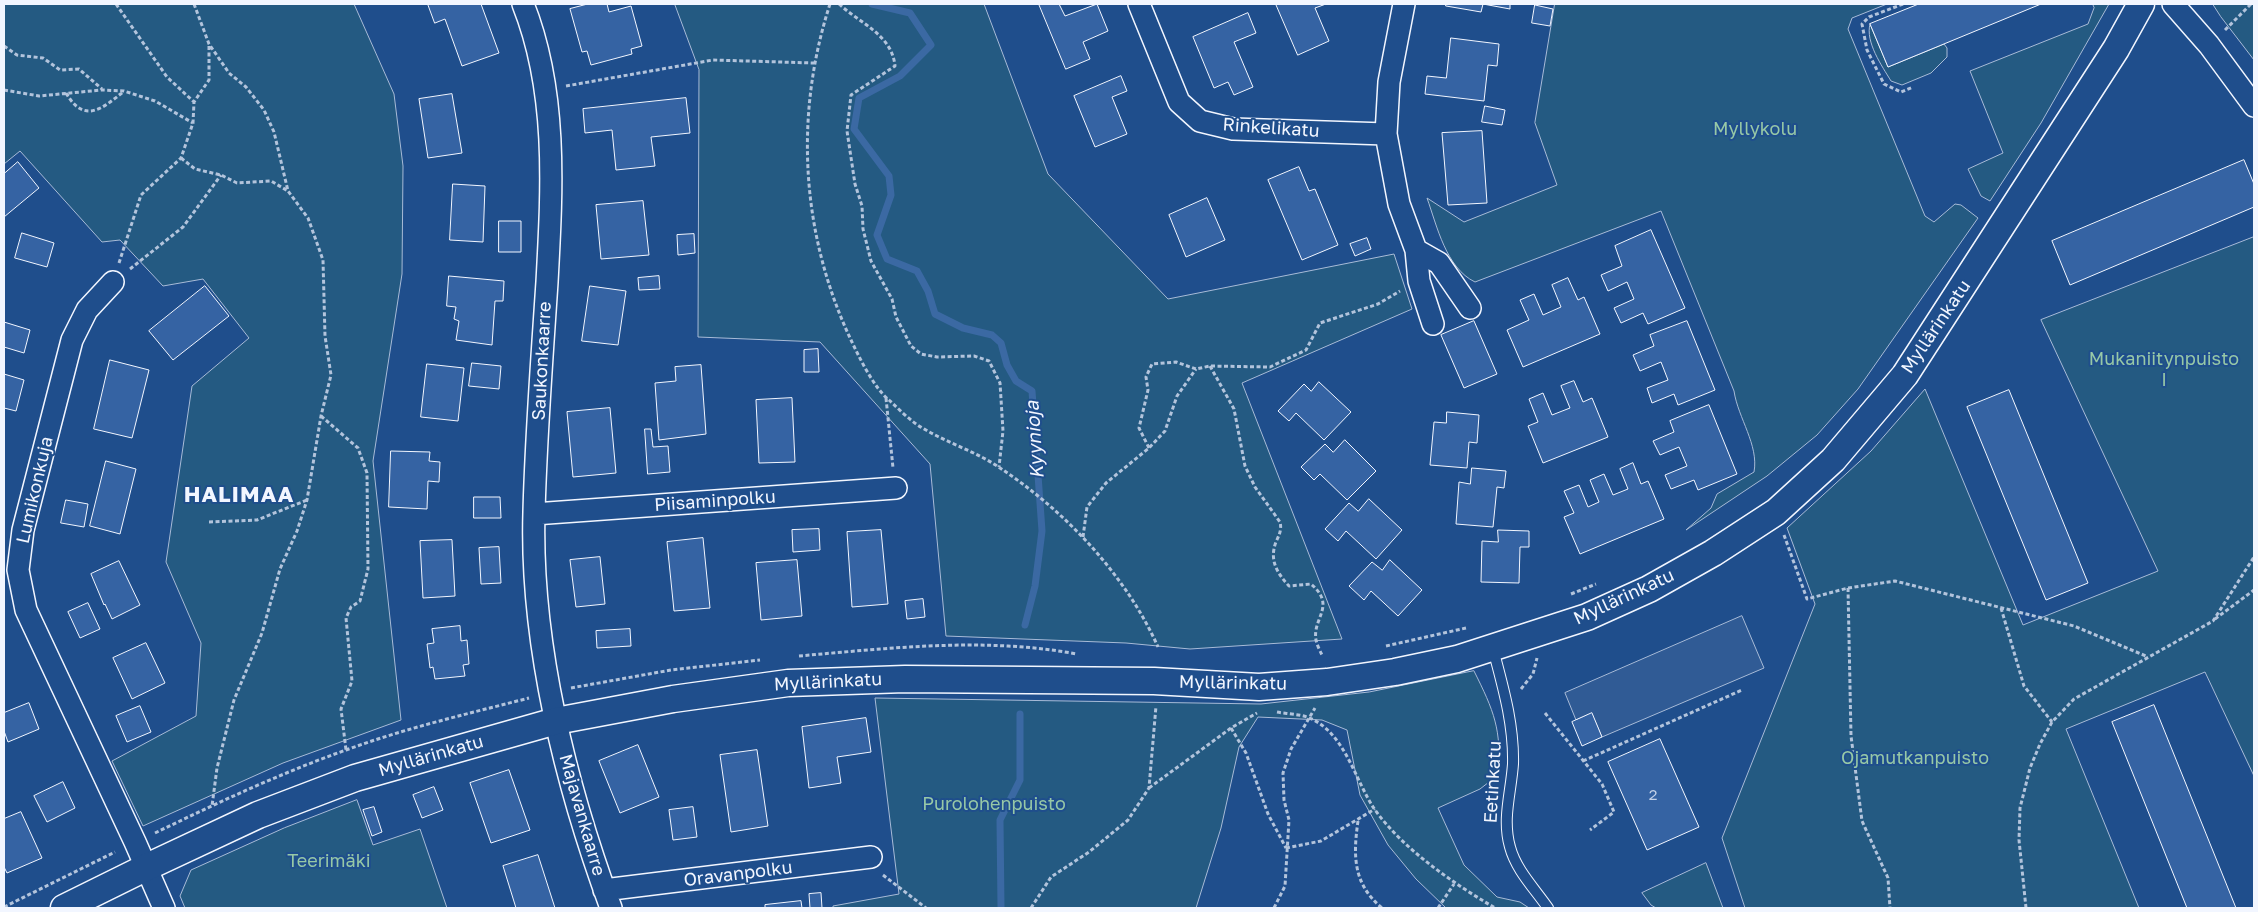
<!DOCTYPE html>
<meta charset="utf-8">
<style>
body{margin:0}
#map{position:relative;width:2258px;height:912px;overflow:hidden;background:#1f4e8c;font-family:"Golos Text",sans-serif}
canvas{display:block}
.frame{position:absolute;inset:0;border:5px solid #f2f6ff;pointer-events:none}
</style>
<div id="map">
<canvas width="2258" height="912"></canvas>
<div class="frame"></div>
</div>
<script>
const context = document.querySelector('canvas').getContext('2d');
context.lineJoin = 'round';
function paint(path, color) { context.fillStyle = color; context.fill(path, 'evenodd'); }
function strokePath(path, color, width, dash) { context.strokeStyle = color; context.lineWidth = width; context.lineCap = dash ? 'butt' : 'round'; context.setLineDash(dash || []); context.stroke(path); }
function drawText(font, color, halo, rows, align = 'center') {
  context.font = font + ' "Golos Text",sans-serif'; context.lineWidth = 4; context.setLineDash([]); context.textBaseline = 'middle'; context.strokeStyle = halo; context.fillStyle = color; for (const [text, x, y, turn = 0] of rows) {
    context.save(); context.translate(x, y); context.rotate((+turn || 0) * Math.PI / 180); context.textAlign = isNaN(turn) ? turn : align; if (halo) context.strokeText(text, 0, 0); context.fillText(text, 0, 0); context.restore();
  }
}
const green = new Path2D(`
 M4,4H354L394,94L403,166L402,274L373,461L401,720L283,763L143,826L112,761L196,716L201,643L166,562L192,386L249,338L203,279L163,286L120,240L102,242L20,151L4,164Z
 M675,4H984L1048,174L1168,299L1394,254L1412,309L1242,383L1342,639L1190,649L1126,643L946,636L930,464L820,342L698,337L699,70Z
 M1555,4H1887L1852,18L1848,29L1925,216L1934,222L1955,204L1961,205L1978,218L1858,389L1817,435L1767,476L1686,530L1711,508L1717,494L1754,472C1759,445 1738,418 1734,391L1661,211L1475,282C1446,268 1437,226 1427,198L1464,222L1557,185L1535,123Z
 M2093,4H2109L2041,123L1990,201L1981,196L1968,169L2003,153L1970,71L2088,24L2094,8Z
 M2213,4H2254V60L2221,17Z
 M1870,24L1888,67L1944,44L1947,48V57L1931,73L1902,85L1891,81C1882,66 1865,42 1870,24Z
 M2254,237V776L2205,672L2066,729L2139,908H1745L1722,838L1815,604L1787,528L1871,451L1925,389L2023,625L2158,571L2041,320Z
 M1474,671C1494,711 1502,730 1498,775L1480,789L1438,808L1464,865L1497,897L1520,902L1529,908H1446L1416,879L1388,845L1360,795L1347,730L1322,720L1258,717L1239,747L1221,828L1196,908H833V906L899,894L875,698L1261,704L1369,692Z
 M357,800L373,845L420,829L447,908H185L180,896L191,870L284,828Z
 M1706,863L1723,908H1656L1651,905L1642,893Z`);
const parking = new Path2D(`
 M1742,616L1764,668L1602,737L1592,714L1576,720L1565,693Z`);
const stream = new Path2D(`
 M872,4L910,13L931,45L900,76L859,98L854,129L889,176L891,195L877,235L887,259L917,271L928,291L935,314L963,328L992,335L1001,343L1007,365L1016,381L1032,391L1042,531L1035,586L1025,625
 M1001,908L1000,820L1020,780V714`);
const building = new Path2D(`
 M428,4H481L499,53L462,66L445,19L435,23Z
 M588,4H607L609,12L631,6L642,46L631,49L632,54L591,65L587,51L582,52L570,9Z
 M1039,4H1059L1065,16L1097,4L1108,31L1083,42L1090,59L1066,69Z
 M1276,4H1326L1315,8L1329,41L1298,55Z
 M1446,4H1510V9L1483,4L1481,12L1446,6Z
 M1919,4H2041L1888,67L1870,24Z
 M1535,5L1553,9L1550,26L1532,23Z
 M1248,13L1256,33L1234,42L1253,87L1234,95L1228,82L1214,88L1193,37Z
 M1451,38L1499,44L1497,66L1488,65L1484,101L1425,94L1427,76L1446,78Z
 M1121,76L1127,91L1112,97L1127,134L1095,147L1074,96Z
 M452,94L462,153L428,158L419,99Z
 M686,98L690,133L651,137L655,166L616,170L612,130L585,133L583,109Z
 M1485,106L1505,110L1502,125L1482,122Z
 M1482,131L1487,203L1448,205L1442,133Z
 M2244,160L2254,184V207L2070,285L2052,241Z
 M18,162L39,188L4,217V174Z
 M1299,167L1309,191L1315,189L1338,245L1302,260L1268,180Z
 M453,184L485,186L483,242L450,240Z
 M1207,198L1225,240L1186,257L1169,215Z
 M643,201L649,255L601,259L596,205Z
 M499,221H521V252H499Z
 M1651,230L1685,308L1648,324L1643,313L1621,323L1614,308L1634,299L1627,282L1608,291L1601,275L1622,266L1615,246Z
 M22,233L54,243L47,267L15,258Z
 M694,234L695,253L678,255L677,235Z
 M1367,238L1371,249L1355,256L1350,244Z
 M449,276L504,281L503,301H495L492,345L456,340L459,321L454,319L456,307L447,306Z
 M659,276L660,289L639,290L638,278Z
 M1568,278L1578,300L1584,297L1600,334L1523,367L1507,330L1529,320L1520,300L1534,294L1543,315L1561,307L1552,285Z
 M205,286L229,316L173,360L149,331Z
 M590,286L626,291L618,345L582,341Z
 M1474,321L1497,374L1464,388L1441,335Z
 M1687,321L1715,390L1678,405L1674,394L1652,403L1647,388L1668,380L1661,362L1640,371L1633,355L1654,346L1650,335Z
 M4,322L30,330L24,353L4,347Z
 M818,349L819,372H804V350Z
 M110,360L149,370L132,438L94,429Z
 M472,363L501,366L499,389L469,386Z
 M427,364L464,368L458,421L421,417Z
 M701,365L706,434L659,440L655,383L676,381L675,367Z
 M4,374L24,380L16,411L4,408Z
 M1574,381L1583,402L1592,398L1608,437L1543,463L1528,426L1538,422L1529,399L1543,393L1552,415L1570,408L1561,386Z
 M1319,382L1351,412L1324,440L1296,413L1289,421L1278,411L1304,384L1311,391Z
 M2009,390L2088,583L2046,600L1967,407Z
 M792,398L795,462L759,463L756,400Z
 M1709,405L1737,474L1698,490L1694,480L1671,489L1665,475L1687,466L1679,447L1660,455L1653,441L1674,432L1670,421Z
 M610,408L616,473L573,477L567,412Z
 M1447,412L1479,415L1477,443L1469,442L1467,468L1430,465L1434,422L1446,423Z
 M645,429H651L653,447L668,446L670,472L648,474Z
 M1345,440L1376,471L1347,500L1320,474L1314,480L1301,467L1325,444L1333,452Z
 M391,451L430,452L429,461L440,462L439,482L428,481L427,509L389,507Z
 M106,461L136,469L120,534L90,526Z
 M1633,463L1641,484L1648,481L1664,519L1580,554L1564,517L1574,513L1564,491L1579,485L1588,507L1599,502L1590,480L1604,474L1613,495L1628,489L1620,469Z
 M1472,468L1506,471L1504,488L1497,487L1493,527L1456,524L1459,482L1470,484Z
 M474,497H500L501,518H474Z
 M1369,499L1402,530L1376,559L1346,531L1338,541L1325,529L1349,503L1358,511Z
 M66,500L88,504L84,527L61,523Z
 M819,529L820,550L793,552L792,530Z
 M881,530L888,604L852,607L847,532Z
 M1498,530L1529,531V547H1520L1519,583L1481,582L1482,541L1498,542Z
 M703,538L710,608L674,611L667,542Z
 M452,540L455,596L423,598L420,541Z
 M499,547L501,583L481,584L479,548Z
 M600,557L605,604L576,607L570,560Z
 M797,560L802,616L761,620L756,563Z
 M1390,560L1422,590L1398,616L1371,591L1364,600L1349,586L1372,562L1382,570Z
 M119,561L140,605L112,619L105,604L104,605L91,574Z
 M923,599L925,617L907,619L905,601Z
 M88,603L100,629L80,638L68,612Z
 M460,626L461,641L467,640L469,664L463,665L465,676L435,679L433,667L430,668L427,644L434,643L432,629Z
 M630,629L631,646L597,648L596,631Z
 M146,643L165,683L132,699L113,658Z
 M29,703L39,729L8,742L4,731V713Z
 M2154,705L2236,908H2187L2112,722Z
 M140,706L151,732L127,742L116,716Z
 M1592,713L1602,737L1582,746L1572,722Z
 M866,718L871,752L837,757L841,783L809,788L802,727Z
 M1660,739L1699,827L1647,850L1608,762Z
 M638,745L659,797L620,813L599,761Z
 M757,750L768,826L731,832L720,755Z
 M509,770L530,830L491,843L470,783Z
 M63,782L75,808L47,822L34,796Z
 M434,787L443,810L422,818L413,795Z
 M374,807L382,832L372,836L363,810Z
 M693,807L697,837L673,840L669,810Z
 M21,812L42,858L7,873L4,867V819Z
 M538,855L555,908H516L503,866Z
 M821,893L822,908H810L809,894Z
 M801,901L802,908H765V905Z`);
const path = new Path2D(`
 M116,4L167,77L194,102
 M194,4L209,44L229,73L246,87L264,110L274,132L288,191L308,218L323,260L325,336L331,375L321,416L307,500L297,531L280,569L262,633L234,700L217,768L212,806
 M830,4C794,115 801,234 851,340C859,357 874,388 889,400C900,410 912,423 926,430C950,444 977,452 1000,468C1065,511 1126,575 1158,647
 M839,4C861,24 892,35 895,66L851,95L847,131L855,184L862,206L863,229L871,261L892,299L896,317L911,346L921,354L937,357L974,356L989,361L1000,383L1003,431L999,467
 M1903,4L1869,17L1862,24L1867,50L1884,84L1901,92L1913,87
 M2225,30L2251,4
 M4,46L17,55L43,58L60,70L79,69L102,89
 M566,86L713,60L814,63
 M4,90L39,96L102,90L124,91L155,101L193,123
 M66,93C84,124 102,109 123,92
 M181,158L195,169L221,175L237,183L271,181L288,191
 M119,263L141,195L181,158L193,123L194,102L209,80V44
 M130,269L183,227L221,175
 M1210,366L1234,409L1245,466L1255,487L1280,522C1282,530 1279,535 1276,542C1269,560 1277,573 1289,586L1311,584C1337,606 1312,618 1316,640C1317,645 1320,651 1322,655
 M886,398L893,468
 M321,416L358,448L367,473L368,569L360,601L351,607L346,618L352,681L341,709L346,750
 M1149,448L1139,428L1148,390L1146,377L1152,364L1176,362L1196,369L1210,366L1270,367L1306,350L1320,323L1378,304L1400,291
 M209,522L257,520L307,500
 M1784,535L1807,599L1848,588L1895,581L2074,626L2146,656
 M1083,537L1087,507L1106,483L1149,448L1165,431L1177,396L1196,369
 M1848,588L1851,736L1862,821L1888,878L1890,908
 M1571,594L1596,584
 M2001,608L2024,686L2052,722
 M2215,619L2254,590
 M1386,646L1466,628
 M799,656C891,648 985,637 1077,654
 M571,688L671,670L760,660
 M1521,689L1533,674L1537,658
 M1277,712C1287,714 1298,714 1307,717C1345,731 1354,779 1375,810C1404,850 1453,883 1495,908
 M1545,713L1602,784L1614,812L1590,830
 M1231,728L1246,753L1268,814L1286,848
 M1583,761L1742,690
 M1149,788L1231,728L1257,713
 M1358,821C1353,856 1353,884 1382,908
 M155,833C217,803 281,773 346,750C406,728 467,714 529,698
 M1286,848L1321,841L1375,809
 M883,875L926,908
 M4,907L115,852
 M1031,908L1051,877L1089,852L1128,820L1149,788L1156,706
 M1274,908L1285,886L1289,820L1284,800L1283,773L1291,749L1315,708
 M1438,908L1454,884
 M2026,908L2019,840L2020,808L2030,768L2040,744L2052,722L2074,699L2213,621L2254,557`);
const service = new Path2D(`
 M1493,649C1503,687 1514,724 1513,764C1511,793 1502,819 1510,847C1516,870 1535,889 1548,908`);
const minor = new Path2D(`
 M523,4C558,92 552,189 547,282C542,358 536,435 534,512C530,643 566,786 611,908
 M1139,4L1179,102L1200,121L1233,129L1386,134
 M1404,4L1389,82L1386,134L1399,204L1416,250L1419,281L1433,324
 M2173,4L2209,45L2254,106
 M1416,250L1439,263L1470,308
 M113,282L87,310L72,340L23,530L18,570L26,610L135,842L164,908
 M534,514L896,488
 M604,890L871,857`);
const tertiary = new Path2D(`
 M64,908L147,867L258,815L355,778L556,721L673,699L788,683L905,679L1154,681L1259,687L1327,682L1395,672L1457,659L1587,617L1649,589L1713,553L1776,512L1833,460L1905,375L2116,49L2141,4`);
const numberNames = [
 ["2",1653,795]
];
const streetNames = [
 ["Rinkelikatu",1271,128,4],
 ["Myllärinkatu",1936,327,-56],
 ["Saukonkaarre",542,361,-87],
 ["Lumikonkuja",35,490,-77],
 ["Piisaminpolku",715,501,-4],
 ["Myllärinkatu",1624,597,-25],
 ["Myllärinkatu",828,682,-3],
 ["Myllärinkatu",1233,683,1],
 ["Myllärinkatu",431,756,-16],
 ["Eetinkatu",1493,782,-87],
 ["Majavankaarre",582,815,74],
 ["Oravanpolku",738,874,-7]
];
const parkNames = [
 ["Myllykolu",1755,129],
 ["Mukaniitynpuisto",2164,359],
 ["I",2164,380],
 ["Ojamutkanpuisto",1915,758],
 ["Purolohenpuisto",994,804],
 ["Teerimäki",329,861]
];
const waterNames = [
 ["Kyynioja",1035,440,-94]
];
const districtNames = [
 ["HALIMAA",239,495]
];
paint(green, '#245a82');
strokePath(green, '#a8bbd7', 1);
paint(parking, '#305b95');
strokePath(parking, '#a8bbd7', 1);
strokePath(stream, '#3b69a3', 7);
paint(building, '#3563a3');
strokePath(building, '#f2f6ff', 1);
strokePath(service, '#f2f6ff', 12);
strokePath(minor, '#f2f6ff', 24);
strokePath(tertiary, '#f2f6ff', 29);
strokePath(path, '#b3c4dc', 3, [4, 2.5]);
strokePath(service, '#1f4e8c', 10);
strokePath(minor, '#1f4e8c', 21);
strokePath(tertiary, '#1f4e8c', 26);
drawText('15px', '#c3d1e8', null, numberNames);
drawText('18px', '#f2f6ff', '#1f4e8c', streetNames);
drawText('18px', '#97c8a6', '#1f4e8c', parkNames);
drawText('italic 19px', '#f2f6ff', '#1f4e8c', waterNames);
context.letterSpacing = '1px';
drawText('bold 22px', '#f2f6ff', '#1f4e8c', districtNames);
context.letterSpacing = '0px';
</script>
